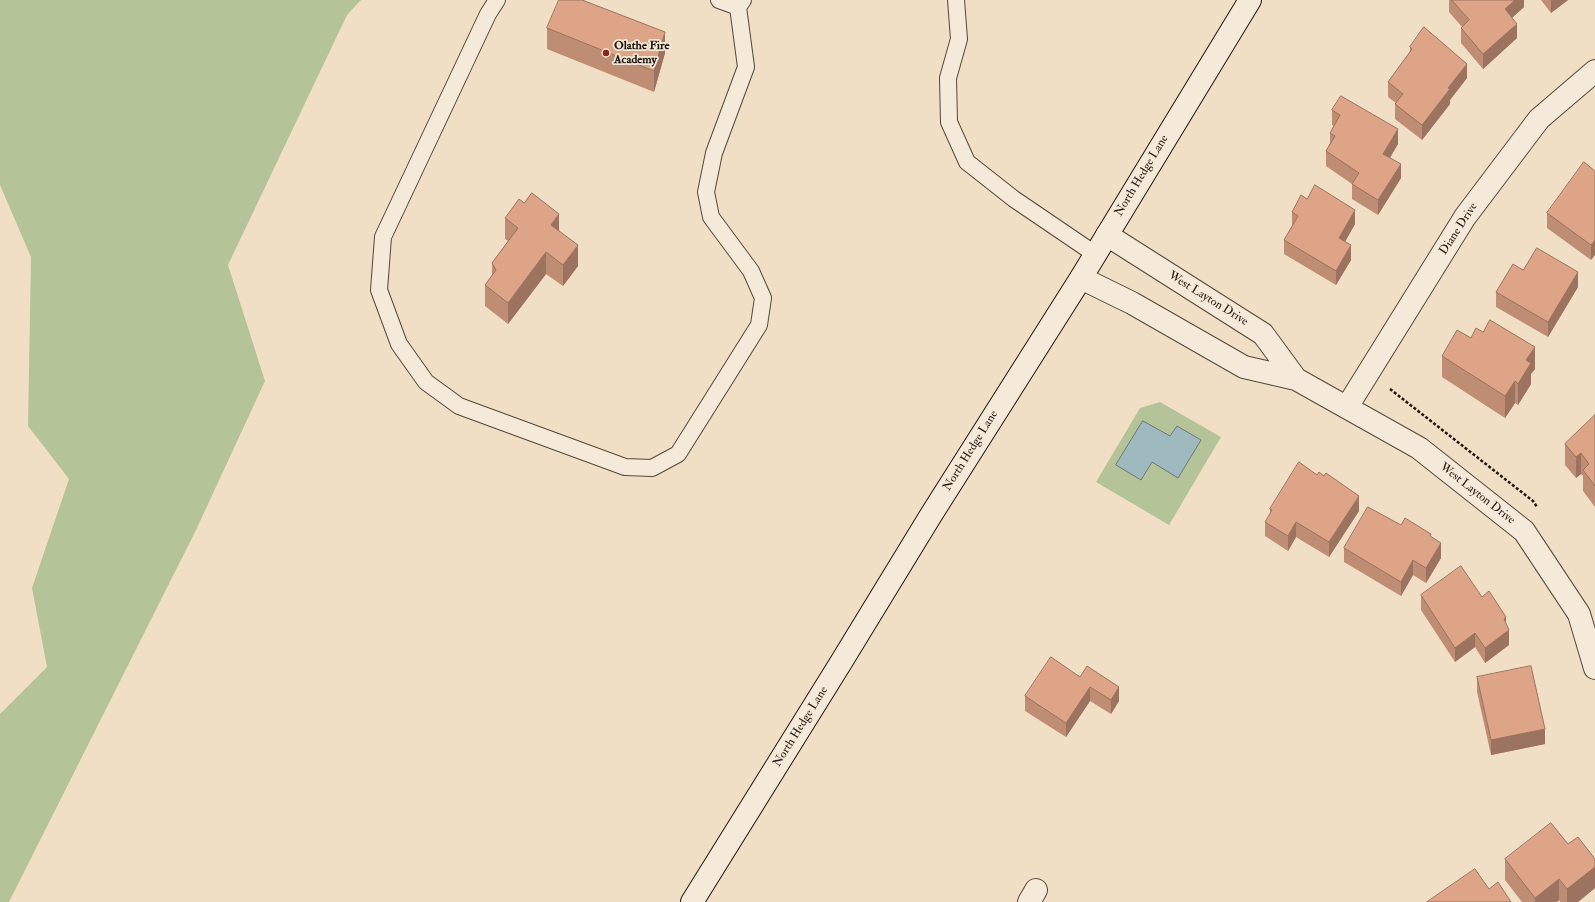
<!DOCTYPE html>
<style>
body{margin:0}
canvas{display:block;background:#f0dfc5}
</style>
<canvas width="1595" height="902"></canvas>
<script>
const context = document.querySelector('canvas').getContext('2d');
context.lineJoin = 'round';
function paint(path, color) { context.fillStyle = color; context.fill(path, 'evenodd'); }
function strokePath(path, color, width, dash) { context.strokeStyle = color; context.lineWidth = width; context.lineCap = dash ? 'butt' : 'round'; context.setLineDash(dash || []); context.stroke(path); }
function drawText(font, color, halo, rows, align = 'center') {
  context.font = font + ' "IM FELL Double Pica",serif'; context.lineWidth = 3.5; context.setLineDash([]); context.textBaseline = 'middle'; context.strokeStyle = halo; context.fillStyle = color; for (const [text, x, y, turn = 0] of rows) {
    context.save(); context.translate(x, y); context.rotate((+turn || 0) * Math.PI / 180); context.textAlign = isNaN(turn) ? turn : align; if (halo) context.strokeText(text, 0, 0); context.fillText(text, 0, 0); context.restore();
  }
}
const green = new Path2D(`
 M0,0H361L347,15L228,265L265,381L196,530L9,902H0V714L47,667L32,588L69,479L28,426L31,257L0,185Z
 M1160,402L1221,437L1169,525L1096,482L1140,408Z`);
const water = new Path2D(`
 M1143,421L1170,436L1177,426L1201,440L1178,478L1152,462L1141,480L1116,465Z`);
const path = new Path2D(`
 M1390,389L1533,501L1537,507`);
const lane = new Path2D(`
 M497,0L488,14L383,237L379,290L399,344L426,382L459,406L625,467L652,468L678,454L759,325L763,298L751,271L711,217L706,192L714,153L746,67L738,7L743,0
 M719,0L738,7
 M956,0L959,39L948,78L949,122L967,162L1014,199L1095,254`);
const street = new Path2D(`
 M1107,235L1263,334L1296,379
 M1081,278L1132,303L1244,367L1296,379L1419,448L1524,531L1579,614L1595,668
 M1347,407L1465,217L1539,119L1595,71
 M1029,902L1036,890`);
const secondary = new Path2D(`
 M692,902L840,664L931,515L1081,278L1250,0`);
const wall = new Path2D(`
 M1449,0H1524V7L1512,18L1517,38L1483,69L1461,43V28L1462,27L1449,12Z
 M1541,0H1568L1551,13Z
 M547,28L665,53L654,92L547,49Z
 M1410,47L1467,78L1450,100V104L1422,140L1395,119V104L1396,103L1388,97V82L1410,52Z
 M1332,110L1398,144L1390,158L1401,178L1378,215L1352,199V184L1326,166V151L1330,143V133L1334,126L1332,125Z
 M1595,171L1591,260L1547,228V213Z
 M1307,199L1355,224L1345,242L1351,260L1336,285L1284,254V240L1292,226V212Z
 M505,218L559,230L578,266L563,286L546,274L508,324L485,306V285L492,275V263L508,241L505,239Z
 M1523,270L1578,287L1548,337L1496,307V292Z
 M1471,338L1535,369L1531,374V384L1518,405L1515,403L1505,418L1442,377V356Z
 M1595,415V507L1583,491V476L1581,474L1576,478L1565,465V444Z
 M1270,509L1359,511L1329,557L1296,537L1288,551L1265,536V522L1270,514Z
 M1401,525L1431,537L1441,558L1426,583L1413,575L1401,596L1344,562V548Z
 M1421,595L1482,597L1506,624L1509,645L1485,663L1475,647L1455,662L1421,610Z
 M1080,677L1119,701L1111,714L1090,701L1066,737L1025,711V696Z
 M1477,677L1545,744L1491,755L1477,692Z
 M1568,844L1595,859V888L1578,902H1560L1559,900L1557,902H1522L1505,880V859Z`);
const shadedWall = new Path2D(`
 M1515,0H1524V7L1505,24V9Z
 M1551,0H1568L1551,13Z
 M1517,24V38L1483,69V54Z
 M665,32V53L654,92V71Z
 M1467,64V78L1450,100V104L1422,140V125L1448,88Z
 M1398,129V144L1383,169V154Z
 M1401,164V178L1378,215V200Z
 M1355,210V224L1339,252V238Z
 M559,214V235L551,225Z
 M1595,240V255L1591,260V245Z
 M578,245V266L563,286V265Z
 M1351,245V260L1336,285V271Z
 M546,252V274L508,324V303Z
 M1578,272V287L1548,337V322Z
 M1535,347V369L1531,374V384L1518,405V384L1526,360Z
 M1515,381V403L1505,418V396Z
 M1581,453V474L1576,478V457Z
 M1359,496V511L1329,557V542Z
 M1296,522V537L1288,551V536Z
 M1441,543V558L1426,583V568Z
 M1413,560V575L1401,596V582Z
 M1506,617V632L1504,619Z
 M1509,630V645L1485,663V648Z
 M1475,633V647L1455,662V648Z
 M1090,687V701L1066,737V723Z
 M1119,687V701L1111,714V700Z
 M1545,729V744L1491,755V740Z
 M1595,867V888L1578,902H1567V889Z
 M1559,879V900L1557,902H1535V898Z`);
const building = new Path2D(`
 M559,0H582L665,32L654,71L547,28Z
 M1452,0H1515L1505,9L1517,24L1483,54L1461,28L1469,20Z
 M1424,27L1467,64L1448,88L1450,89L1422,125L1395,104L1403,94L1388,82L1412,49L1410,47Z
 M1341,96L1398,129L1383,154L1401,164L1378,200L1352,184L1359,173L1326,151L1335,136L1330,133L1340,115L1332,110Z
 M1584,162L1595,171V240L1591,245L1547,213Z
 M1315,185L1355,210L1339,238L1351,245L1336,271L1284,240L1298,216L1292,212L1301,195L1307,199Z
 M532,193L559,214L551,225L578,245L563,265L546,252L508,303L485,285L496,270L492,263L518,228L505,218L519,199L524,203Z
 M1537,248L1578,272L1548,322L1496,292L1513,264L1523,270Z
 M1490,320L1535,347L1526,360L1531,363L1518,384L1515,381L1505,396L1442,356L1457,330L1471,338L1476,328L1483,332Z
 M1595,415V486L1583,470L1589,464L1581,453L1576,457L1565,444Z
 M1299,462L1317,475L1319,472L1324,476L1326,473L1359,496L1329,542L1296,522L1288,536L1265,522L1272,510L1270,509Z
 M1368,507L1401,525L1405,518L1431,534L1430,536L1441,543L1426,568L1413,560L1401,582L1344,548Z
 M1461,566L1482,597L1489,591L1506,617L1504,619L1509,630L1485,648L1475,633L1455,648L1421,595Z
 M1051,657L1080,677L1087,666L1119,687L1111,700L1090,687L1066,723L1025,696Z
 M1531,666L1545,729L1491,740L1477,677Z
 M1551,823L1568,844L1578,837L1595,859V867L1567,889L1559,879L1535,898L1505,859Z
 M1475,869L1489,889L1498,882L1511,902H1427Z`);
const markers = [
 [606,53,4,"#8f2418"]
];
const poiNames = [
 ["Olathe Fire",614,46],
 ["Academy",614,60]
];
const streetNames = [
 ["North Hedge Lane",1142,176,-59],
 ["Diane Drive",1459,229,-57],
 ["West Layton Drive",1208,299,32],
 ["North Hedge Lane",971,451,-58],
 ["West Layton Drive",1477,494,38],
 ["North Hedge Lane",801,727,-58]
];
paint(green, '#b5c398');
paint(water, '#9ebabe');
strokePath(water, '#6c7877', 1);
strokePath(lane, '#55483a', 18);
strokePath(street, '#55483a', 24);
strokePath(secondary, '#21150c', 24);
strokePath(path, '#21150c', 2.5, [3, 2]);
strokePath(lane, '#f5ead9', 16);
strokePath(street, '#f5ead9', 22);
strokePath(secondary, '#f5ead9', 22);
paint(wall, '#be8d74');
paint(shadedWall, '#9b735e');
paint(building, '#dda487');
strokePath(building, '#9b735e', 1);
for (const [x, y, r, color] of markers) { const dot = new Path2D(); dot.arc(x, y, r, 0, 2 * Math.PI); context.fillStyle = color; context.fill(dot); strokePath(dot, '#f5ead9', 1.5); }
drawText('bold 12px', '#21150c', '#f5ead9', poiNames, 'left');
drawText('12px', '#21150c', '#f5ead9', streetNames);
</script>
